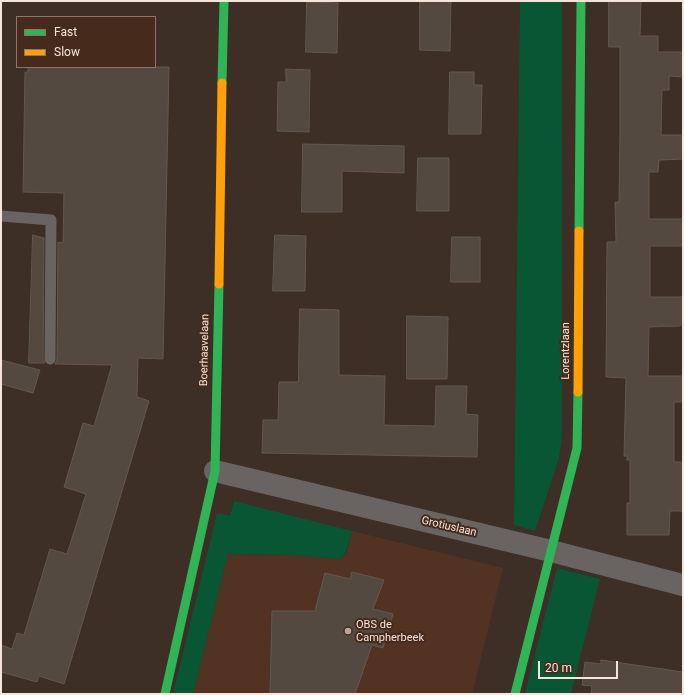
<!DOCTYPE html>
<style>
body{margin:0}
#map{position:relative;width:684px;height:695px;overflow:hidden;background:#3d2e26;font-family:Roboto,sans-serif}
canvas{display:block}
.frame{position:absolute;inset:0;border:2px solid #f7e5dc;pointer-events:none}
.legend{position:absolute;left:16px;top:16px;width:140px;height:52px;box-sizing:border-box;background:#462b1d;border:1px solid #8d7569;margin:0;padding:5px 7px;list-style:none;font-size:12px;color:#f7e5dc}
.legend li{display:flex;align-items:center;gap:8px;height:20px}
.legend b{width:20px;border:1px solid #8d7569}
.scale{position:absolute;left:538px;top:661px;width:80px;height:18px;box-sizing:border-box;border:2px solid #f7e5dc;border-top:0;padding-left:5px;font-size:12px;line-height:14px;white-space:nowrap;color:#f7e5dc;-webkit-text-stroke:3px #462b1d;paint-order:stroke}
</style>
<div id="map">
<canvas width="684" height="695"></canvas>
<div class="frame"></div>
<ul class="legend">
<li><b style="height:5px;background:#30b455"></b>Fast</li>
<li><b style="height:5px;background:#ff9f0a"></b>Slow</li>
</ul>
<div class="scale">20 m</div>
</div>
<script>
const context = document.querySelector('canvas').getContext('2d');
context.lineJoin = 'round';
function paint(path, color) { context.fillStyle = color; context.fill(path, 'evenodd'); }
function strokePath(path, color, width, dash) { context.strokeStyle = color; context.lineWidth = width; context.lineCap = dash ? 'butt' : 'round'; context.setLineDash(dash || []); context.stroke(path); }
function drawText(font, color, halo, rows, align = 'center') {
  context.font = font + ' Roboto,sans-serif'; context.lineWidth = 4; context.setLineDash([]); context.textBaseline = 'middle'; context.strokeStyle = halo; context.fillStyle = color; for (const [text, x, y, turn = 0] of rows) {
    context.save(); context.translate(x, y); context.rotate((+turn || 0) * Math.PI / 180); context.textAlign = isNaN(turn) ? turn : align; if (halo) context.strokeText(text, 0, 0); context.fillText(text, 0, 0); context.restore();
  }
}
const built = new Path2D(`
 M352,531L503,568L472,694H193L228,554L296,555L340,559L346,555Z`);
const green = new Path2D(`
 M520,1H562V437L559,458L535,531L514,525Z
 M234,501L352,531L345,555L340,559L296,555L228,554L193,694H173L217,513L230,516Z
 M557,568L600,579L571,694H525Z`);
const building = new Path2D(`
 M420,1H451L450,51L420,50Z
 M609,1H641L640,36H658V52H683V77L669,76V90H662L661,135H683V159L659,160L658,172H649V219H683V246H650V297H683V324H681L680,326L649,327L648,376H683V402H674V462H683V511H670L669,535H627V503H630V460H627V456H624L626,378L606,377L607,242H616L615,202H619L620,132V47H609Z
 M307,2L338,3L337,53L306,52Z
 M28,67H169L163,359L138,358L137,397L149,401L64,684L39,676L37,682L1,672V645L12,649L17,633L24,635L50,549L67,554L86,494L64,487L83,423L94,426L112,365L55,364L57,359L58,242L63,243L64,193L23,192L25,72H28Z
 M286,69L310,70L309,132L277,131L278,82H286Z
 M450,72H474V85H482L481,134H449Z
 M303,144L404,146V173L342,171V212H302Z
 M418,158H449V211H417Z
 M33,235L44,238L43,359L45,363H29Z
 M275,235L306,236L305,291H273Z
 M452,237H480V282H451Z
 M300,309L339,310V375L385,376L384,425L435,426L436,386H467L466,414L478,415L477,457L262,453L263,420H278L279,382H298Z
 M407,316L448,317L447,379H407Z
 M1,360L40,370L33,393L1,384Z
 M352,572L384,580L373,609L393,614L383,648L372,645L355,694H270L272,611H315L325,573L350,579Z
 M601,660L683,672V694H591L592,686L582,685L585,662L601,664Z`);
const lane = new Path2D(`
 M1,216L51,220L50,359`);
const street = new Path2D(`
 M215,471L551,551L683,585`);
const fast = new Path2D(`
 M222,83L224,1
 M579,231L581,1
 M165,694L215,471L219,284
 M515,694L577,448L578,392`);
const slow = new Path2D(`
 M219,284L222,83
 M578,392L579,231`);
const markers = [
 [348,631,4,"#b6a59c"]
];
const streetNames = [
 ["Boerhaavelaan",205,350,-89],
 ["Lorentzlaan",566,351,-90],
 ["Grotiuslaan",449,527,13]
];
const poiNames = [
 ["OBS de",356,625],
 ["Campherbeek",356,638]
];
paint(built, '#523322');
paint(green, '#085634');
paint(building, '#544940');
strokePath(building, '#62584f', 1);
strokePath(lane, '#696361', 11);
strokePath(street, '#696361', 22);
strokePath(fast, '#30b455', 9);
strokePath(slow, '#ff9f0a', 9);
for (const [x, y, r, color] of markers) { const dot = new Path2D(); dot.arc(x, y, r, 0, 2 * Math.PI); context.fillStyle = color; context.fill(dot); strokePath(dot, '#462b1d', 1.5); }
drawText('11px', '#f7e5dc', '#462b1d', streetNames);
drawText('11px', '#f7e5dc', '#462b1d', poiNames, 'left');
</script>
